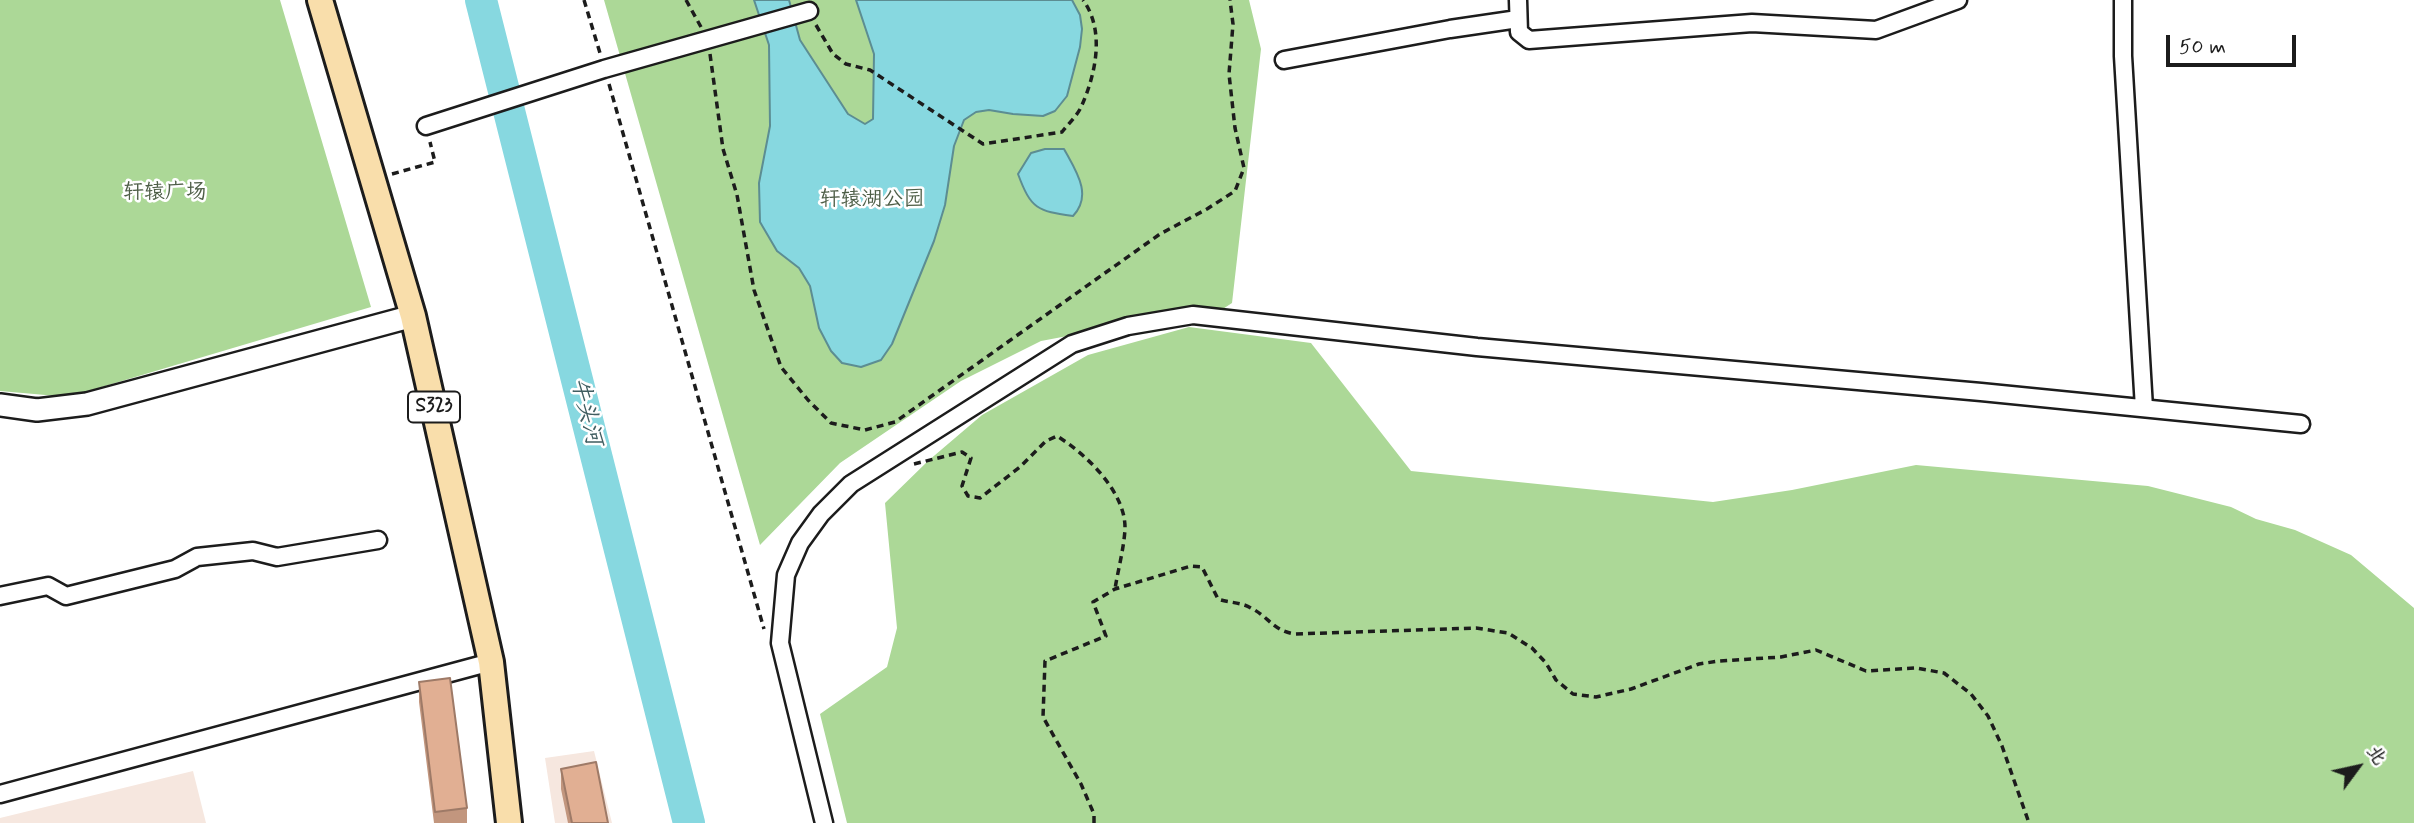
<!DOCTYPE html>
<meta charset="utf-8">
<style>
body{margin:0}
#map{position:relative;width:2414px;height:823px;overflow:hidden;background:#fff;font-family:Mynerve,"LXGW WenKai TC",sans-serif}
canvas{display:block}
.north{position:absolute;left:2323px;top:732px;width:70px;height:70px;-webkit-text-stroke:5px #fff;paint-order:stroke;rotate:57deg;font-size:19px;font-weight:700;line-height:28px;text-align:center;color:#1c1c1c}
.north::after{content:'';display:block;margin:auto;width:24px;height:32px;background:#1c1c1c;clip-path:polygon(50% 0,100% 100%,50% 72%,0 100%)}
.scale{position:absolute;left:2166px;top:35px;width:130px;height:32px;box-sizing:border-box;border:4px solid #1c1c1c;border-top:0;padding-left:9px;font-size:21px;line-height:24px;white-space:nowrap;color:#1c1c1c;-webkit-text-stroke:5px #fff;paint-order:stroke}
</style>
<div id="map">
<canvas width="2414" height="823"></canvas>
<div class="north">北</div>
<div class="scale">50 m</div>
</div>
<script>
const context = document.querySelector('canvas').getContext('2d');
context.lineJoin = 'round';
function paint(path, color) { context.fillStyle = color; context.fill(path, 'evenodd'); }
function strokePath(path, color, width, dash) { context.strokeStyle = color; context.lineWidth = width; context.lineCap = dash ? 'butt' : 'round'; context.setLineDash(dash || []); context.stroke(path); }
function drawText(font, color, halo, rows, align = 'center') {
  context.font = font + ' Mynerve,"LXGW WenKai TC",sans-serif'; context.lineWidth = 5; context.setLineDash([]); context.textBaseline = 'middle'; context.strokeStyle = halo; context.fillStyle = color; for (const [text, x, y, turn = 0] of rows) {
    context.save(); context.translate(x, y); context.rotate((+turn || 0) * Math.PI / 180); context.textAlign = isNaN(turn) ? turn : align; if (halo) context.strokeText(text, 0, 0); context.fillText(text, 0, 0); context.restore();
  }
}
const built = new Path2D(`
 M594,751L612,823H555L545,758Z
 M193,771L206,823H0V818Z`);
const green = new Path2D(`
 M0,0H280L371,307L68,397L0,391Z
 M604,0H1249L1261,49L1232,303L1206,320L1168,317L1041,341L961,381L840,463L760,545Z
 M1189,327L1311,343L1411,471L1713,502L1792,490L1916,465L2148,486L2231,507L2256,519L2295,530L2351,555L2414,608V823H847L820,714L887,667L897,628L885,503L928,461L982,415L1088,355Z`);
const water = new Path2D(`
 M754,0H789L800,40L848,114L865,124L873,119L874,54L856,0H1072L1080,15L1082,29L1080,47L1067,96L1055,111L1043,116L1013,114L989,110L976,112L964,120L954,146L945,205L934,241L892,344L881,360L861,367L842,363L831,351L819,328L810,286L799,268L777,251L760,222L759,183L770,126L769,45Z
 M1045,149H1064C1076,171 1093,195 1073,216C1037,211 1031,209 1018,174L1031,153Z`);
const river = new Path2D(`
 M481,0L689,823`);
const path = new Path2D(`
 M584,0L600,53
 M686,0L701,27
 M816,25L833,54L846,64L870,70L983,144L1062,132C1069,123 1078,115 1082,105C1096,73 1105,30 1083,0
 M710,54L723,149L737,195L754,290L781,367L808,400L831,423L865,430L895,422L1160,234L1207,209L1235,191L1244,168L1235,128L1229,74L1233,24L1230,0
 M609,84L764,629
 M392,174L435,162L430,142
 M914,464L962,452L971,458L962,486L968,496L980,498L1020,467L1046,441L1057,436C1086,454 1126,492 1125,529C1124,548 1118,570 1115,589
 M1094,823V814L1081,784L1043,717L1045,661L1106,636L1093,602L1115,589L1191,566L1202,567L1218,599C1229,603 1241,602 1251,608C1269,617 1273,631 1295,634L1476,628L1508,633L1532,648L1546,663L1556,680L1573,694L1596,697L1631,689L1699,664L1719,661L1781,657L1816,650L1866,671L1916,668L1944,673L1971,694L1988,716L2002,746L2029,823`);
const street = new Path2D(`
 M1518,0L1519,32L1529,40L1752,23L1876,30L1958,0
 M2123,0V56L2144,408
 M1284,60L1450,29L1518,19
 M426,126L604,69L809,11
 M0,596L48,586L66,596L175,569L197,557L253,551L277,557L378,540
 M0,794L491,662
 M824,823L780,643L786,575L800,543L821,514L851,484L1072,344L1128,326L1193,315L1477,347L1981,392L2301,424`);
const secondary = new Path2D(`
 M0,405L37,410L87,404L413,316`);
const primary = new Path2D(`
 M320,0L413,316L491,662L509,823`);
const wall = new Path2D(`
 M419,682L467,808V823H434L419,702Z
 M561,769L608,823H568L561,789Z`);
const building = new Path2D(`
 M450,678L467,808L435,812L419,682Z
 M596,762L608,823H572L561,769Z`);
const shields = [
 [434,407,52]
];
const shieldNames = [
 ["S323",434,407]
];
const parkNames = [
 ["轩辕广场",165,194],
 ["轩辕湖公园",872,201]
];
const waterNames = [
 ["牛头河",585,412,76]
];
paint(built, '#f6e7df');
paint(green, '#acd897');
paint(water, '#87d8e0');
strokePath(water, '#5c8d92', 2);
strokePath(river, '#87d8e0', 32);
strokePath(street, '#1c1c1c', 21);
strokePath(secondary, '#1c1c1c', 26);
strokePath(primary, '#1c1c1c', 30);
strokePath(path, '#1c1c1c', 3.5, [7, 5]);
strokePath(street, '#fff', 16);
strokePath(secondary, '#fff', 21);
strokePath(primary, '#f9deab', 24);
paint(wall, '#c2967e');
paint(building, '#e1af93');
strokePath(building, '#9e7a67', 2);
for (const [x, y, w] of shields) { const box = new Path2D(); box.roundRect(x - w / 2, y - 15.5, w, 31, 5); context.fillStyle = '#fff'; context.fill(box); strokePath(box, '#1c1c1c', 2); }
drawText('bold 19px', '#1c1c1c', null, shieldNames);
drawText('21px', '#4e5e47', '#fff', parkNames);
drawText('italic 23px', '#415e61', '#fff', waterNames);
</script>
